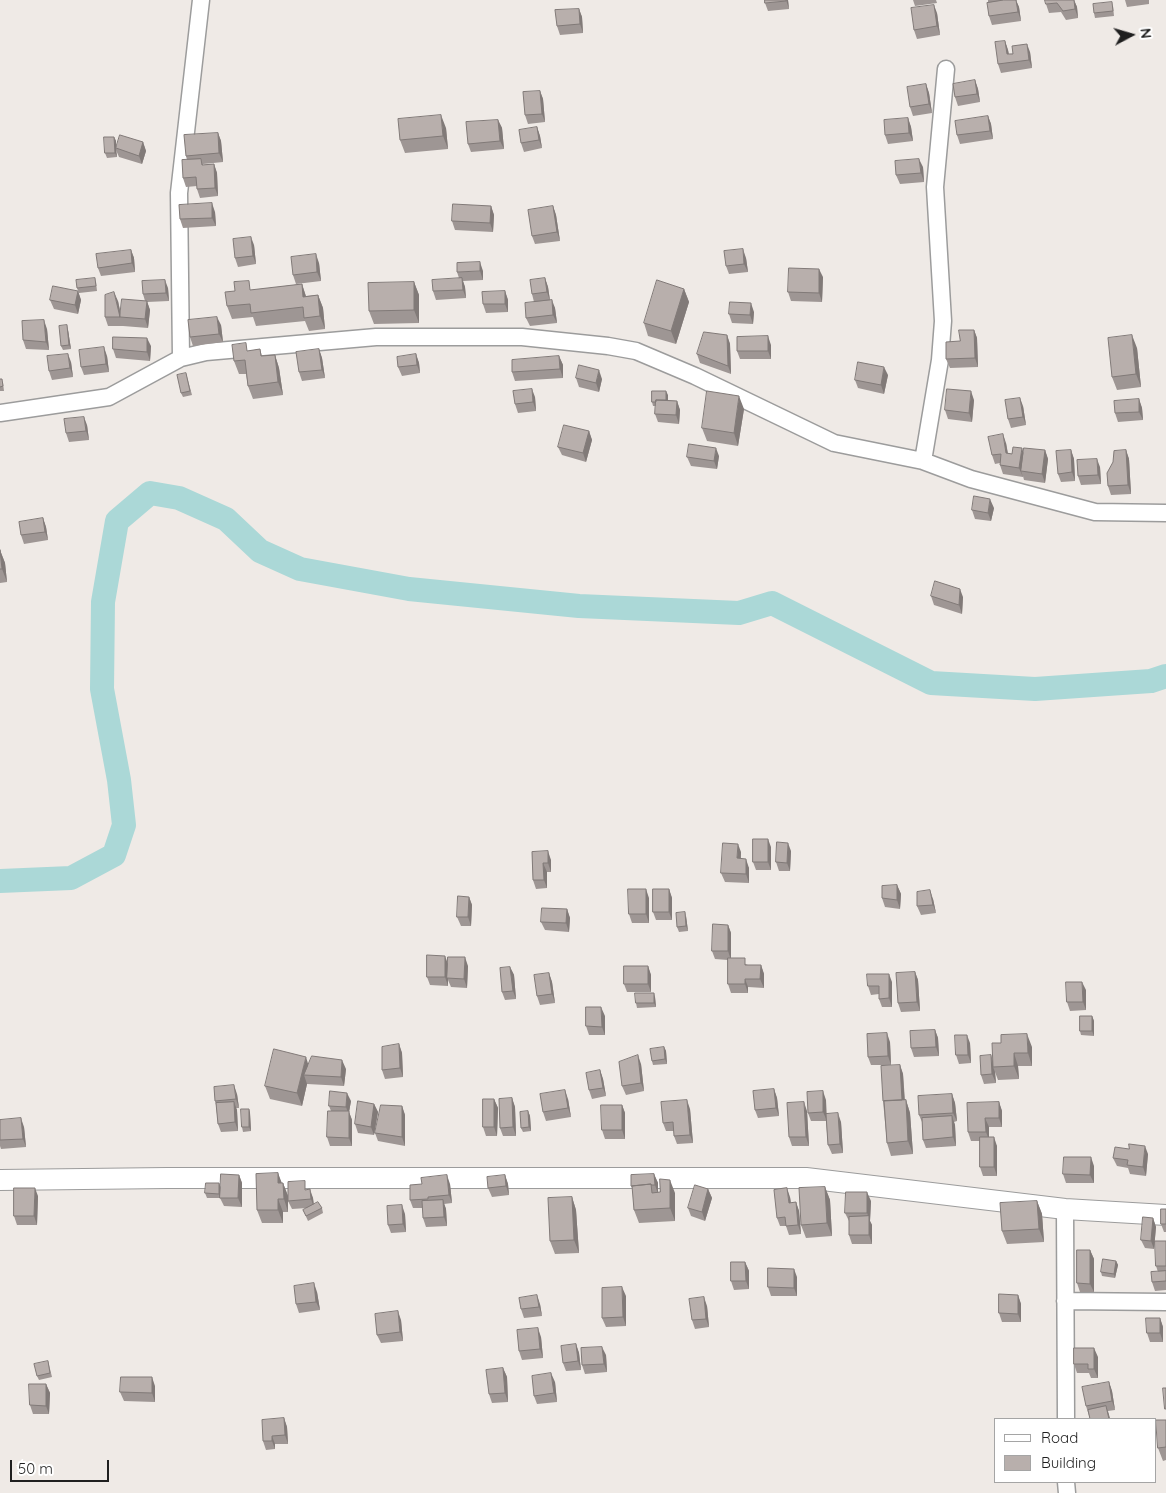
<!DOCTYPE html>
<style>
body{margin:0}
#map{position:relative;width:1166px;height:1493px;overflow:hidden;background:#efeae6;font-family:Quicksand,sans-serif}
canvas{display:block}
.legend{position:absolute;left:994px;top:1418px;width:162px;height:65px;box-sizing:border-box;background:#fff;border:1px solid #a5a5a5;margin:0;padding:6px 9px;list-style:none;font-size:15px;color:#1f1f1f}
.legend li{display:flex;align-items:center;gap:10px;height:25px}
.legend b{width:25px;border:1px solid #a5a5a5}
.north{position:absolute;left:1106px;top:10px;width:50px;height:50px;-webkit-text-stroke:4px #fff;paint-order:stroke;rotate:84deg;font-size:14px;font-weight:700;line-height:20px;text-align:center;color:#1f1f1f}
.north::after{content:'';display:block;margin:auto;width:18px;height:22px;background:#1f1f1f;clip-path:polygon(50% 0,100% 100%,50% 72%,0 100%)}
.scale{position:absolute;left:10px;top:1460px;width:99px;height:22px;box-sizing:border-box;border:2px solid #1f1f1f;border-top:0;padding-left:6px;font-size:15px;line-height:18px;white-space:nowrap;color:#1f1f1f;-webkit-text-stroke:4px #fff;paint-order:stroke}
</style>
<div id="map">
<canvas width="1166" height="1493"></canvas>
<ul class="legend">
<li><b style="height:6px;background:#fff"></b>Road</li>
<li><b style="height:14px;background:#b8afac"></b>Building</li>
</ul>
<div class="north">N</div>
<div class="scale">50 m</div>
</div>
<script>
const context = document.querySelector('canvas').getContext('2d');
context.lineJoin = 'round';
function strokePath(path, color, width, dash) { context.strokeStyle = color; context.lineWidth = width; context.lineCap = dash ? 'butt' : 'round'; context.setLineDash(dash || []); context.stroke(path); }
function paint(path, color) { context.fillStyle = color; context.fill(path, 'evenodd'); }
const river = new Path2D(`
 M0,881L71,878L114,855L124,825L119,780L102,689L103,602L117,521L150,493L179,498L226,519L260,551L300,569L409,589L579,606L739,613L772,603L931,683L1035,689L1151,681L1166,676`);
const minor = new Path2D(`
 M181,358L179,193L201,0
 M0,413L109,397L181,358L206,352L376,337H522L608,346L636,351L695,376L834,443L923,461L971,479L1095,512L1166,513
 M923,461L940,360L943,321L935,187L946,69
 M1065,1209L1066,1419
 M1065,1301L1166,1302
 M1066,1482L1067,1493`);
const tertiary = new Path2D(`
 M0,1180L167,1178H806L1065,1209L1166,1215`);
const wall = new Path2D(`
 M788,0L789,9L768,11L765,3Z
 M913,0H936L937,3L915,6Z
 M988,0H1017L1016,1L1019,7L1021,21L992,25L989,16L988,2Z
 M1074,0L1077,7L1078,18L1066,20L1061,12L1049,13L1046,4Z
 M1125,0H1149V4L1127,7Z
 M1113,6L1114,16L1095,18L1094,13Z
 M579,9L582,17L583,33L560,35L557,26Z
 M937,13L940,35L917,39L914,30Z
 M1005,41L1008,50L1009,54L1030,52L1032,68L1001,73L998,64Z
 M975,80L978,89L980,102L958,106L955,97Z
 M926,84L929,93L932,113L913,116L910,107Z
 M540,91L543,99L545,122L528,124L525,115Z
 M988,116L991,124L993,139L960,144L957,135Z
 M908,118L911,127L913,141L888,144L885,135Z
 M498,120L502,128L504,149L471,152L468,144Z
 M537,127L540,136L542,148L524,152L521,143Z
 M446,128L448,149L405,153L400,140Z
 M218,133L221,141L223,162L203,164V165L214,164L217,173L218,196L200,198L197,189V186L186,187L183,178L187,160L186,156Z
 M114,137L116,141V146L143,142L146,151L142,164L119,157L116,150L117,157L107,158L105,153Z
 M923,167L924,182L900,184L896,175Z
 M491,206L494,215L493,232L455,230L452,221Z
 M553,206L556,215L560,241L535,244L532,236Z
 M215,212L216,226L183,228L180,219Z
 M254,245L256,264L238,267L235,258Z
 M131,250L134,258L135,272L101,276L98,268Z
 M746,258L748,272L729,274L726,266Z
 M319,263L321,281L296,284L293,275Z
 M483,271V280L463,281L465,287L466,298L436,300L433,291L459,278L457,272Z
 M823,277L822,302L791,301L788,292Z
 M545,278L548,287L550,300L555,308L557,323L530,326L526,318L534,302L532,294Z
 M96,282L97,291L79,293L77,288Z
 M414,282L419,295V323L374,324L369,311Z
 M302,284L306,296L318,295L323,308L325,329L309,331L305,321L256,326L253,317L232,319L227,306L252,290Z
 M168,288L169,301L147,302L150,310L148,328L123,326H108L105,317L118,301L121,314L145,301L143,294Z
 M684,289L689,302L676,344L648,336L644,323Z
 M78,291L81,300L78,314L54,309L50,300Z
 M505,291L508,300V312L486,313L483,304Z
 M754,312L753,324L732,323L729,314Z
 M221,325L223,342L193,346L190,337Z
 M47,329L49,350L26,349L23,340Z
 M68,330L71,349L63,350L61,346Z
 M974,330L977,338L978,367L950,368L946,359Z
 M727,335L730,344L731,374L700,363L697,354Z
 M771,345V359H740L737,351Z
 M151,346L150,361L116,358L113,349Z
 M1137,348L1141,387L1117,390L1112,377Z
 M260,349L262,356L275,355L279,368L283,395L253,399L248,386L246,374H239L234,361L249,351Z
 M319,349L322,358L325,378L302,381L299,372Z
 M416,354L419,363L420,373L402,376L398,367Z
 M107,356L109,372L84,375L81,367Z
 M559,356L563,365V378L515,381L512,372Z
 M71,362L73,377L52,380L49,371Z
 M186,373L192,395L183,397L181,393Z
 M888,375L884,394L858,388L855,380Z
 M576,378L602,379L599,392L579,387Z
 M0,379L3,383L4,391H0Z
 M668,395V400L677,401L680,410L679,424L658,422L655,414L656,406H653L652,402Z
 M535,397L536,411L518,413L515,404Z
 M1139,399L1142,408L1143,420L1118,422L1115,413Z
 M974,400L972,422L948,419L945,410Z
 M1023,406L1026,425L1011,428L1008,419Z
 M744,409L738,446L707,441L702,428Z
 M87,425L89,440L69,442L66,433Z
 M589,431L592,440L586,462L562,455L558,447Z
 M1006,443L1008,453L1012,454L1045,450L1048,459L1045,483L1024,480L1023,476V477L1003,474L1000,465V463L995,464L992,455Z
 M1071,450L1074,459L1075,481L1061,482L1058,474Z
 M1126,450L1129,459L1131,494L1111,495L1108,486Z
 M719,456L717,469L691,466L687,457Z
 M1100,467L1101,484L1081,485L1078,476Z
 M994,508L991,521L975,519L972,510Z
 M43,518L46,527L48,540L24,544L21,535Z
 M0,550L5,563L7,582L0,583Z
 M931,596L963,597L962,614L934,605Z
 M771,847V870H756L753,862Z
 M791,851L790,871H779L776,862Z
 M532,852L551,860V872H547V888L536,889L533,880Z
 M741,852V859L749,868V883L725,882L721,873Z
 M897,885L901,894L900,909L885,907L882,898Z
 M669,889L672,898V920H656L653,912Z
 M469,897L472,905L471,926H461L457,917Z
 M649,898V923H632L629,914Z
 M933,899L936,913L921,915L917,906Z
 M567,909L570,918L569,932L545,930L541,922Z
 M686,916L688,931L679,932L677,927Z
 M728,925L731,933V958L748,965H761L764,974V988L748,987V993H731L728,984V960L715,959L712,951Z
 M448,963L468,966L467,988L451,987L448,980V986L430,985L427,977Z
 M648,966L651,975V992H627L624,984Z
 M510,967L514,975L516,999L505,1000L502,992Z
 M915,972L918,980L920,1011L901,1012L898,1003Z
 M549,973L552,982L555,1003L540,1005L537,996Z
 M892,982V1007H882L879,999V994L871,995L868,986Z
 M1086,990V1010L1070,1011L1067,1002Z
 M655,997L656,1007L637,1008L636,1003Z
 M605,1016V1035H589L586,1026Z
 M1092,1016L1094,1021V1036L1081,1035L1080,1031Z
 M935,1030L938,1038L939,1056L914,1057L911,1048Z
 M890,1042L891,1065H871L868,1057Z
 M970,1043L971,1063L959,1064L956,1055Z
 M399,1044L402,1053L403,1077L385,1079L382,1070Z
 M664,1047L666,1051L667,1064L653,1065L652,1061Z
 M1032,1047V1066H1018L1019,1079L998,1080L995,1072L996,1083L984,1084L981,1075L993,1060Z
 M641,1064L644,1091L626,1095L622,1086Z
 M308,1065L346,1069L344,1086L307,1084L302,1106L270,1099L265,1086Z
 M900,1065L903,1074L905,1100H906L910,1113L913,1154L891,1156L887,1143L883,1101Z
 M600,1070L603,1079L606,1096L592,1099L589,1090Z
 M774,1089L777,1098L779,1116L758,1118L755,1110Z
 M237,1094L239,1108H236L237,1110L238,1131L221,1132L218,1124L216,1105L215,1101Z
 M952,1094L955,1103L957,1121L954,1122L955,1125L956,1146L926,1148L923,1140L922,1122L919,1115Z
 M512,1098L515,1107L516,1136H503L500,1128Z
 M494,1099L498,1108L497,1136H486L483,1127Z
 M568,1099L571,1117L546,1121L543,1112Z
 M826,1100V1114L841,1122L843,1153L832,1154L828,1145L826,1121H811L808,1113Z
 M351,1101L349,1112L352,1120V1146H330L327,1137L331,1111L329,1106Z
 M999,1102L1002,1111V1127H989V1137L997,1146V1176H983L980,1167V1141H971L968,1132Z
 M374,1104L378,1112L374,1135L358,1133L355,1124Z
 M622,1105L625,1113V1139H605L602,1130Z
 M402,1106L405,1115V1146L378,1141L375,1133Z
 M249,1109L250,1113L251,1131L243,1132L242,1127Z
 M690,1109L693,1143L677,1144L674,1136V1131H666L663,1123Z
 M528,1111L530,1116L531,1131L523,1132L521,1128Z
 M807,1111L809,1146H792L789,1137Z
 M0,1120L24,1127L26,1147L1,1149L0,1146Z
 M1148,1154L1146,1176L1130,1174L1128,1168L1117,1166L1113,1158Z
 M1094,1166V1183H1066L1063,1174Z
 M278,1173L281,1183H283L288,1196V1212H283V1223H262L257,1210Z
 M654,1174L658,1183V1192L675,1193V1221L639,1223L634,1210L633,1189L631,1186Z
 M239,1175L242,1183V1207L224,1206L220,1198Z
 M505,1175L508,1184L509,1195L492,1197L488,1188Z
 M219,1183L221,1188L220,1198H207L205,1193Z
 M450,1184L452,1203L444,1204L446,1209L447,1226L426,1227L423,1218V1208H413L410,1200Z
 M825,1187L830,1200L832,1236L806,1238L801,1225Z
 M308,1189L313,1198L314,1205L322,1208L323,1213L308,1221L303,1210L307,1208L292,1209L288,1201Z
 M708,1189L712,1198L705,1221L691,1216L688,1208Z
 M38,1196L37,1225H17L14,1216Z
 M572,1197L576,1210L579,1253L555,1254L550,1241Z
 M790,1197L791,1203L796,1202L799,1211L801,1234L789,1235L786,1226H780L777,1218Z
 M871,1201L870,1221L872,1225V1244H852L849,1235V1221L845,1213Z
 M1037,1201L1042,1214L1044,1242L1007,1244L1002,1231Z
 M1166,1209V1232H1164L1161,1224Z
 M405,1214L406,1232L391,1233L388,1225Z
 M1153,1218L1156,1227L1154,1249L1145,1248L1141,1240Z
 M1166,1241V1290L1155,1291L1152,1282L1158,1272L1156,1266Z
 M1090,1250L1094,1259V1292H1080L1077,1283Z
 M1116,1261L1118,1265L1115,1278L1102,1276L1101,1272Z
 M745,1262L749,1271V1289L734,1290L731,1281Z
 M797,1277V1296H771L768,1287Z
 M317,1292L320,1310L299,1313L296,1304Z
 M1018,1295L1021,1304V1322H1002L999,1313Z
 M626,1296V1326L606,1327L602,1318Z
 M540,1304L542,1316L524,1318L521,1309Z
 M707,1306L709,1327L695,1329L692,1320Z
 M1160,1318L1163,1327V1342H1150L1147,1333Z
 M401,1320L403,1341L381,1343L377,1335Z
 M541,1337L543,1358L522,1360L519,1351Z
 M576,1344L579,1353L581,1370L566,1371L563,1363Z
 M606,1355L607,1372L585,1374L582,1365Z
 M1098,1357V1378H1091L1089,1373H1077L1074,1364Z
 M48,1361L52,1377L39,1380L37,1376Z
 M503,1368L507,1377L508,1402L492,1403L489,1394Z
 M555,1382L557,1402L537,1404L534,1396Z
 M1109,1382L1112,1391L1115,1410L1108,1411L1110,1419H1090L1086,1406Z
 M46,1384L50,1393L49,1414H33L30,1405Z
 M155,1386V1402L124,1401L120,1392Z
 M284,1418L287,1427L288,1444H275V1449L266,1450L263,1441Z
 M1166,1420V1460L1163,1461L1158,1448Z`);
const shadedWall = new Path2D(`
 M786,0H788L789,9Z
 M1016,0L1019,7L1021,21L1018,12Z
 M1074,0L1077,7L1078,18L1075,9Z
 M934,5L937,13L940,35L937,26Z
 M579,9L582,17L583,33L580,24Z
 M1005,41L1008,50L1010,63L1007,54Z
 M1027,44L1030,52L1032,68L1029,60Z
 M975,80L978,89L980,102L977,94Z
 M926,84L929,93L932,113L929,104Z
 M540,91L543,99L545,122L542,114Z
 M441,115L446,128L448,149L443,136Z
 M988,116L991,124L993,139L990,131Z
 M908,118L911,127L913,141L909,133Z
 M498,120L502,128L504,149L500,141Z
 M537,127L540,136L542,148L539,140Z
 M218,133L221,141L223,162L219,153Z
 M114,137L116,141V148L117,157L115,153Z
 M143,142L146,151L142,164L139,156Z
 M919,159L923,167L924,182L921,173Z
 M214,164L217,173L218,196L215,188Z
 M212,203L215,212L216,226L212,218Z
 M491,206L494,215L493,232L490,223Z
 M553,206L556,215L560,241L557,232Z
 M251,237L254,245L256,264L253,256Z
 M743,249L746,258L748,272L744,264Z
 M131,250L134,258L135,272L132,263Z
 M316,254L319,263L321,281L317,272Z
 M480,262L483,271V280L480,271Z
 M819,269L823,277L822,302L819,293Z
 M462,278L465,287L466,298L463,290Z
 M545,278L548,287L550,301L547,292Z
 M165,280L168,288L169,301L166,293Z
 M414,282L419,295V323L414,310Z
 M302,284L306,297H303Z
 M684,289L689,302L676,344L671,331Z
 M78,291L81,300L78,314L75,305Z
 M505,291L508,300V312L505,304Z
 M114,292L118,301L121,317H120Z
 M318,295L323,308L325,329L320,316Z
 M552,300L555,308L557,323L553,315Z
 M147,301L150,310L148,328L145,319Z
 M751,303L754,312L753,324L750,315Z
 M217,317L221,325L223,342L219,334Z
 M44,320L47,329L49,350L46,342Z
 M67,325L68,330L71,349L69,345Z
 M974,330L977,338L978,367L975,358Z
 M727,335L730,344L731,374L728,366Z
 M1132,335L1137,348L1141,387L1136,374Z
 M768,336L771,345V359L768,351Z
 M147,338L151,346L150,361L147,352Z
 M104,347L107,356L109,372L106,364Z
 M319,349L322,358L325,378L322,370Z
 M68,354L71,362L73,377L70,368Z
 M416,354L419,363L420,373L417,365Z
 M275,355L279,368L283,395L278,382Z
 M559,356L563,365V378L560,369Z
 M884,367L888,375L884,394L881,385Z
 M599,370L602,379L599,392L596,383Z
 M532,389L535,397L536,411L533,402Z
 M666,391L668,395V406L666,402Z
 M971,391L974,400L972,422L969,413Z
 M739,396L744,409L738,446L734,433Z
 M1020,398L1023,406L1026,425L1023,417Z
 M1139,399L1142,408L1143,420L1139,412Z
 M677,401L680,410L679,424L676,415Z
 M84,417L87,425L89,440L86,431Z
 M589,431L592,440L586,462L583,453Z
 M1003,434L1006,443L1009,462L1006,453Z
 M716,448L719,456L717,469L714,461Z
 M1022,448L1025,457L1021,471L1023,477L1019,468Z
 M1045,450L1048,459L1045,483L1042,474Z
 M1071,450L1074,459L1075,481L1072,472Z
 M1126,450L1129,459L1131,494L1128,485Z
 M1097,459L1100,467L1101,484L1098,475Z
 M990,499L994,508L991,521L988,513Z
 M43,518L46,527L48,540L45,532Z
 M0,550L5,563L7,582L2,569Z
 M960,589L963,597L962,614L959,605Z
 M768,839L771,847V870L768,862Z
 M788,843L791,851L790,871L787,863Z
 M738,844L741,852L740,867L737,858Z
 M548,851L551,860V872L548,863Z
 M746,859L749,868V883L746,874Z
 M543,863L547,872V888L544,880Z
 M897,885L901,894L900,909L897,900Z
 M646,889L649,898V923L646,914Z
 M669,889L672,898V920L669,912Z
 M930,890L933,899L936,913L933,905Z
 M469,897L472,905L471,926L468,917Z
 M567,909L570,918L569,932L566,923Z
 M685,912L686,916L688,931L686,926Z
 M728,925L731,933V960L728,951Z
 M445,956L448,964V986L445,977Z
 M465,957L468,966L467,988L464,979Z
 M761,965L764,974V988L760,979Z
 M648,966L651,975V992L648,984Z
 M510,967L514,975L516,999L513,991Z
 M915,972L918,980L920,1011L917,1002Z
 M549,973L552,982L555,1003L552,994Z
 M889,974L892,982V1007L889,998Z
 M745,979L748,987V993L745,984Z
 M1082,982L1086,990V1010L1083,1002Z
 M654,993L655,997L656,1007L654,1003Z
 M601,1007L605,1016V1035L602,1027Z
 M1092,1016L1094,1021V1036L1092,1031Z
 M935,1030L938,1038L939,1056L936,1047Z
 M887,1033L890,1042L891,1065L888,1056Z
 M1027,1034L1032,1047V1066L1028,1053Z
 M967,1035L970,1043L971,1063L968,1055Z
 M399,1044L402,1053L403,1077L400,1068Z
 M664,1047L666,1051L667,1064L665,1059Z
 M1014,1053L1018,1066L1019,1079L1014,1066Z
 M638,1055L641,1064L644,1091L641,1083Z
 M991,1055L994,1064L993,1067L995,1072L996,1083L992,1074Z
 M306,1057L310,1070L304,1075L307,1084L302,1106L297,1093Z
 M342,1060L346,1069L344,1086L341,1077Z
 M900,1065L903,1074L905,1109L902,1100Z
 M600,1070L603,1079L606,1096L603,1088Z
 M234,1085L237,1094L239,1108L236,1099Z
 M774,1089L777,1098L779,1116L776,1108Z
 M565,1090L568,1099L571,1117L568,1108Z
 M823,1091L826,1100L827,1121L823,1112Z
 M347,1093L351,1101L349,1112L352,1120V1146L349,1138V1116L346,1107Z
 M952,1094L955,1103L957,1121L953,1113Z
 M512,1098L515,1107L516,1136L513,1127Z
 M494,1099L498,1108L497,1136L494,1127Z
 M687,1100L690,1109L693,1143L690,1135Z
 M906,1100L910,1113L913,1154L908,1141Z
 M234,1102L237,1110L238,1131L235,1122Z
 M804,1102L807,1111L809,1146L806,1137Z
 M999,1102L1002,1111V1127L999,1118Z
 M374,1104L378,1112L374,1135L371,1127Z
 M622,1105L625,1113V1139L622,1130Z
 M402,1106L405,1115V1146L402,1137Z
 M249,1109L250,1113L251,1131L249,1127Z
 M528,1111L530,1116L531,1131L529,1127Z
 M838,1113L841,1122L843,1153L840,1144Z
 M952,1116L955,1125L956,1146L953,1137Z
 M21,1118L24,1127L26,1147L23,1139Z
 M985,1118L989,1127V1140L986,1132Z
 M994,1137L997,1146V1176L994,1167Z
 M1145,1146L1148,1154L1146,1176L1143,1167Z
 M1091,1157L1094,1166V1183L1090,1175Z
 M278,1173L283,1186L278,1183Z
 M654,1174L658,1183V1194L655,1185Z
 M239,1175L242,1183V1207L238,1198Z
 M447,1175L450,1184L452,1203L449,1195Z
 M505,1175L508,1184L509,1195L506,1186Z
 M670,1180L675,1193V1221L670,1208Z
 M219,1183L221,1188L220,1198L219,1194Z
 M283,1183L288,1196V1212L284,1199Z
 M825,1187L830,1200L832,1236L827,1223Z
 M35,1188L38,1196L37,1225L34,1216Z
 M787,1188L790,1197L792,1212L789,1203Z
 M310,1189L313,1198L314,1208L311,1199Z
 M708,1189L712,1198L705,1221L702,1212Z
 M867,1192L871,1201L870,1221L872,1225V1244L869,1235V1218L867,1213Z
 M572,1197L576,1210L579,1253L574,1240Z
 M278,1199L283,1212V1223L278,1210Z
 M443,1200L446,1209L447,1226L444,1217Z
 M1037,1201L1042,1214L1044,1242L1039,1229Z
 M796,1202L799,1211L801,1234L798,1225Z
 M402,1205L405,1214L406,1232L403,1224Z
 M1153,1218L1156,1227L1154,1249L1151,1241Z
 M1090,1250L1094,1259V1292L1090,1284Z
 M1116,1261L1118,1265L1115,1278L1114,1274Z
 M745,1262L749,1271V1289L746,1281Z
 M794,1269L797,1277V1296L794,1288Z
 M314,1283L317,1292L320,1310L316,1302Z
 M622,1287L626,1296V1326L623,1317Z
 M537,1295L540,1304L542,1316L539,1307Z
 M1018,1295L1021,1304V1322L1018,1314Z
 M704,1297L707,1306L709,1327L706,1319Z
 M398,1311L401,1320L403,1341L400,1332Z
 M1160,1318L1163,1327V1342L1160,1333Z
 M538,1328L541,1337L543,1358L540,1349Z
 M576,1344L579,1353L581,1370L578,1361Z
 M602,1347L606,1355L607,1372L604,1364Z
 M1094,1348L1098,1357V1378L1094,1369Z
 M503,1368L507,1377L508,1402L505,1393Z
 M551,1373L555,1382L557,1402L554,1393Z
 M152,1377L155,1386V1402L152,1393Z
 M1109,1382L1112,1391L1115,1410L1112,1401Z
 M46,1384L50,1393L49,1414L46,1406Z
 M1106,1406L1109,1415L1110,1419H1109Z
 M284,1418L287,1427L288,1444L285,1435Z
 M272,1436L275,1444V1449L272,1441Z`);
const building = new Path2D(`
 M765,0H786V1L765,3Z
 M1004,0H1016L1018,12L989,16L987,3Z
 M1045,0H1074L1075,9L1063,11L1057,3L1046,4Z
 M1112,2L1113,11L1094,13L1093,4Z
 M934,5L937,26L914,30L911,8Z
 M579,9L580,24L557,26L555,10Z
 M1005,41L1007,54H1013L1012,46L1027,44L1029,60L998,64L995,42Z
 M975,80L977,94L955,97L953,84Z
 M926,84L929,104L910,107L907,87Z
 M540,91L542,114L525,115L523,92Z
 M441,115L443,136L400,140L398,119Z
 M988,116L990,131L957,135L955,121Z
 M908,118L909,133L885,135L884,120Z
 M498,120L500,141L468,144L466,122Z
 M537,127L539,140L521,143L519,130Z
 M218,133L219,153L186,156L184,135Z
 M120,135L143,142L139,156L116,148Z
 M104,137H114L115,153H105Z
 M201,159L202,165L214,164L215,188L197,189L196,177L183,178L182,160Z
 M919,159L921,173L896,175L895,161Z
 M212,203V218L180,219L179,205Z
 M453,204L491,206L490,223L452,221Z
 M553,206L557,232L532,236L528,210Z
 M251,237L253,256L235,258L233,239Z
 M743,249L744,264L726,266L724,251Z
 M131,250L132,263L98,268L96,254Z
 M316,254L317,272L293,275L291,257Z
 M480,262V271L457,272V263Z
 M789,268L819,269V293L788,292Z
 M95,278L96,286L77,288L76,280Z
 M462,278L463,290L433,291L432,280Z
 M545,278L547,292L532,294L530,280Z
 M165,280L166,293L143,294L142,281Z
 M657,280L684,289L671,331L644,323Z
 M249,281L250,290L302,284L303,297L318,295L320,316L304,318L303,307L251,313L250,304L227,306L225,292L235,291L234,282Z
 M414,282V310L369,311L368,283Z
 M53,286L78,291L75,305L50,300Z
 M505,291V304H483L482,292Z
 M114,292L120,317H105V295Z
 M122,299L147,301L145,319L120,317Z
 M552,300L553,315L526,318L525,303Z
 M730,302L751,303L750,315L729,314Z
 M217,317L219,334L190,337L188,320Z
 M44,320L46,342L23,340L22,321Z
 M67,325L69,345L61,346L59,326Z
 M959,330H974L975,358L946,359V342L960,341Z
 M704,332L727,335L728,366L697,354Z
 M1132,335L1136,374L1112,377L1108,338Z
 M768,336V351H737V337Z
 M113,337L147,338V352L113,349Z
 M246,343L247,351L260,349L261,356L275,355L278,382L248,386L245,360L234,361L232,345Z
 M104,347L106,364L81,367L79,350Z
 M319,349L322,370L299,372L296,352Z
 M68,354L70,368L49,371L47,356Z
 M416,354L417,365L398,367L397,357Z
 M559,356L560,369L512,372V360Z
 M858,362L884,367L881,385L855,380Z
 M579,365L599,370L596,383L576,378Z
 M186,373L190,391L181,393L177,375Z
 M0,379H2L3,386L0,387Z
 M532,389L533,402L515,404L513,391Z
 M947,389L971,391L969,413L945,410Z
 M652,391H666V400H656V402H652Z
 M707,391L739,396L734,433L702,428Z
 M1020,398L1023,417L1008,419L1005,400Z
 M1139,399V412L1115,413L1114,401Z
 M656,400L677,401L676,415L655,414Z
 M84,417L86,431L66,433L64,419Z
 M564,425L589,431L583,453L558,447Z
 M1003,434L1006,453L1012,454L1013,447L1022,448L1019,468L1000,465L1001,454L992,455L988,437Z
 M689,444L716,448L714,461L687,457Z
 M1024,448L1045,450L1042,474L1021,471Z
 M1071,450L1072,472L1058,474L1056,451Z
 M1126,450L1128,485L1108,486L1107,473L1113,462L1114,451Z
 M1097,459L1098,475L1078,476L1077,460Z
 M974,496L990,499L988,513L972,510Z
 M43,518L45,532L21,535L19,522Z
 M0,550L2,569H0Z
 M935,581L960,589L959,605L931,596Z
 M753,839H768V862H753Z
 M777,842L788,843L787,863L776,862Z
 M723,843L738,844L737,858L746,859V874L721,873Z
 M548,851V863H543L544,880H533L532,852Z
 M897,885V900L882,898V886Z
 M628,889H646V914H629Z
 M653,889H669V912H653Z
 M930,890L933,905L917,906V892Z
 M458,896L469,897L468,917H457Z
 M542,908L567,909L566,923L541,922Z
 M685,912L686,926L677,927L676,913Z
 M713,924L728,925V951H712Z
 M427,955L445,956V977H427Z
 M448,957H465L464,979L447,978Z
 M728,958H745V965H761L760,979H745V984H728Z
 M624,966H648V984H624Z
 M510,967L513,991L502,992L500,968Z
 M915,972L917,1002L898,1003L896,973Z
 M549,973L552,994L537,996L534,975Z
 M867,974H889V998L879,999V986H868Z
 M1066,982H1082L1083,1002H1067Z
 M635,993H654V1003H636Z
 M586,1007H601L602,1027L586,1026Z
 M1080,1016H1092V1031H1080Z
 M935,1030L936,1047L911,1048L910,1031Z
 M887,1033L888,1056L868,1057L867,1034Z
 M1027,1034L1028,1053H1014V1066L993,1067L992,1043H1001V1035Z
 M955,1035H967L968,1055H956Z
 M399,1044L400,1068L382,1070V1047Z
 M664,1047L665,1059L652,1061L650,1049Z
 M274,1049L306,1057L297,1093L265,1086Z
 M638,1055L641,1083L622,1086L619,1062Z
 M991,1055L992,1074L981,1075L980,1056Z
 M312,1056L342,1060L341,1077L304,1075Z
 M900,1065L902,1100L883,1101L881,1066Z
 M600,1070L603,1088L589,1090L586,1073Z
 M234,1085L236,1099L215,1101L214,1087Z
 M774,1089L776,1108L755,1110L753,1091Z
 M565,1090L568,1108L543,1112L540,1094Z
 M330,1091L347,1093L346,1107L329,1106Z
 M823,1091V1112L808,1113L807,1092Z
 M952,1094L953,1113L919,1115L918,1096Z
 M512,1098L513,1127L500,1128L499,1099Z
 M483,1099H494V1127H483Z
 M687,1100L690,1135L674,1136L673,1122L663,1123L661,1102Z
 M906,1100L908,1141L887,1143L884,1101Z
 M358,1101L374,1104L371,1127L355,1124Z
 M234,1102L235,1122L218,1124L216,1103Z
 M804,1102L806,1137H789L787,1103Z
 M999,1102V1118H985L986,1132H968L967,1103Z
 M381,1105L402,1106V1137L375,1133Z
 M601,1105H622V1130H602Z
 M241,1109H249V1127H242Z
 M328,1111H349V1138L327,1137Z
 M528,1111L529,1127L521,1128L520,1112Z
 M838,1113L840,1144L828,1145L826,1114Z
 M952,1116L953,1137L923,1140L922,1118Z
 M21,1118L23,1139L0,1140V1120Z
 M980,1137H994V1167H980Z
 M1129,1144L1145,1146L1143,1167L1127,1165L1128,1160L1113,1158L1115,1147L1129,1149Z
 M1064,1157H1091L1090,1175L1063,1174Z
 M278,1173V1183H283L284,1199H278V1210H257L256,1174Z
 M221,1174L239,1175L238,1198H220Z
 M654,1174L655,1185H651V1184L631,1186V1175Z
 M447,1175L449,1195L428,1197V1199L410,1200V1185L422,1184L421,1178Z
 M505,1175L506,1186L488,1188L487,1177Z
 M660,1179L670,1180V1208L634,1210L632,1186L651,1184L652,1193L660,1192Z
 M305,1181V1190L310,1189L311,1199L288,1201V1182Z
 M206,1183H219V1194L205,1193Z
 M695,1185L708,1189L702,1212L688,1208Z
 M825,1187L827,1223L801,1225L799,1188Z
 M14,1188H35L34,1216H14Z
 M787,1188L789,1203L796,1202L798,1225L786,1226L785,1217L777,1218L774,1190Z
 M846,1192H867V1213H845Z
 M572,1197L574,1240L550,1241L548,1198Z
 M443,1200L444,1217L423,1218L422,1201Z
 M1037,1201L1039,1229L1002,1231L1000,1203Z
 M318,1202L322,1208L306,1216L303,1210Z
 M402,1205L403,1224L388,1225L387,1206Z
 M1161,1209H1166V1224H1161Z
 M869,1216V1235H849V1217Z
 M1143,1217L1153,1218L1151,1241L1141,1240Z
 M1155,1241H1166V1266H1156Z
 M1077,1250H1090V1284L1077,1283Z
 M1103,1259L1116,1261L1114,1274L1101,1272Z
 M731,1262H745L746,1281H731Z
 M768,1268L794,1269V1288L768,1287Z
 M1166,1271V1281L1152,1282L1151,1272Z
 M314,1283L316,1302L296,1304L294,1286Z
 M622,1287L623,1317L602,1318V1288Z
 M999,1294L1018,1295V1314L999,1313Z
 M537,1295L539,1307L521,1309L519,1298Z
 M704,1297L706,1319L692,1320L689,1299Z
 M398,1311L400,1332L377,1335L375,1314Z
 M1146,1318H1160V1333H1147Z
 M538,1328L540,1349L519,1351L517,1330Z
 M576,1344L578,1361L563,1363L561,1346Z
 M602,1347L604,1364L582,1365L581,1348Z
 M1074,1348H1094V1369H1088V1364H1074Z
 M48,1361L50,1373L37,1376L34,1364Z
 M503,1368L505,1393L489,1394L486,1370Z
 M551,1373L554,1393L534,1396L532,1376Z
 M121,1377H152V1393L120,1392Z
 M1109,1382L1112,1401L1086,1406L1082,1387Z
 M29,1384H46V1406L30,1405Z
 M1163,1388H1166V1409H1165Z
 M1106,1406L1109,1419H1090L1088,1410Z
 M284,1418L285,1435L272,1436V1441H263L262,1420Z
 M1156,1420H1166V1447L1158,1448Z`);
strokePath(river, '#abd8d7', 24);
strokePath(minor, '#9c9c9c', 19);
strokePath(tertiary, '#9c9c9c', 22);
strokePath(minor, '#fff', 16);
strokePath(tertiary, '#fff', 20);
paint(wall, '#9e9694');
paint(shadedWall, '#817a78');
paint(building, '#b8afac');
strokePath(building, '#817a78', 1);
</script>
